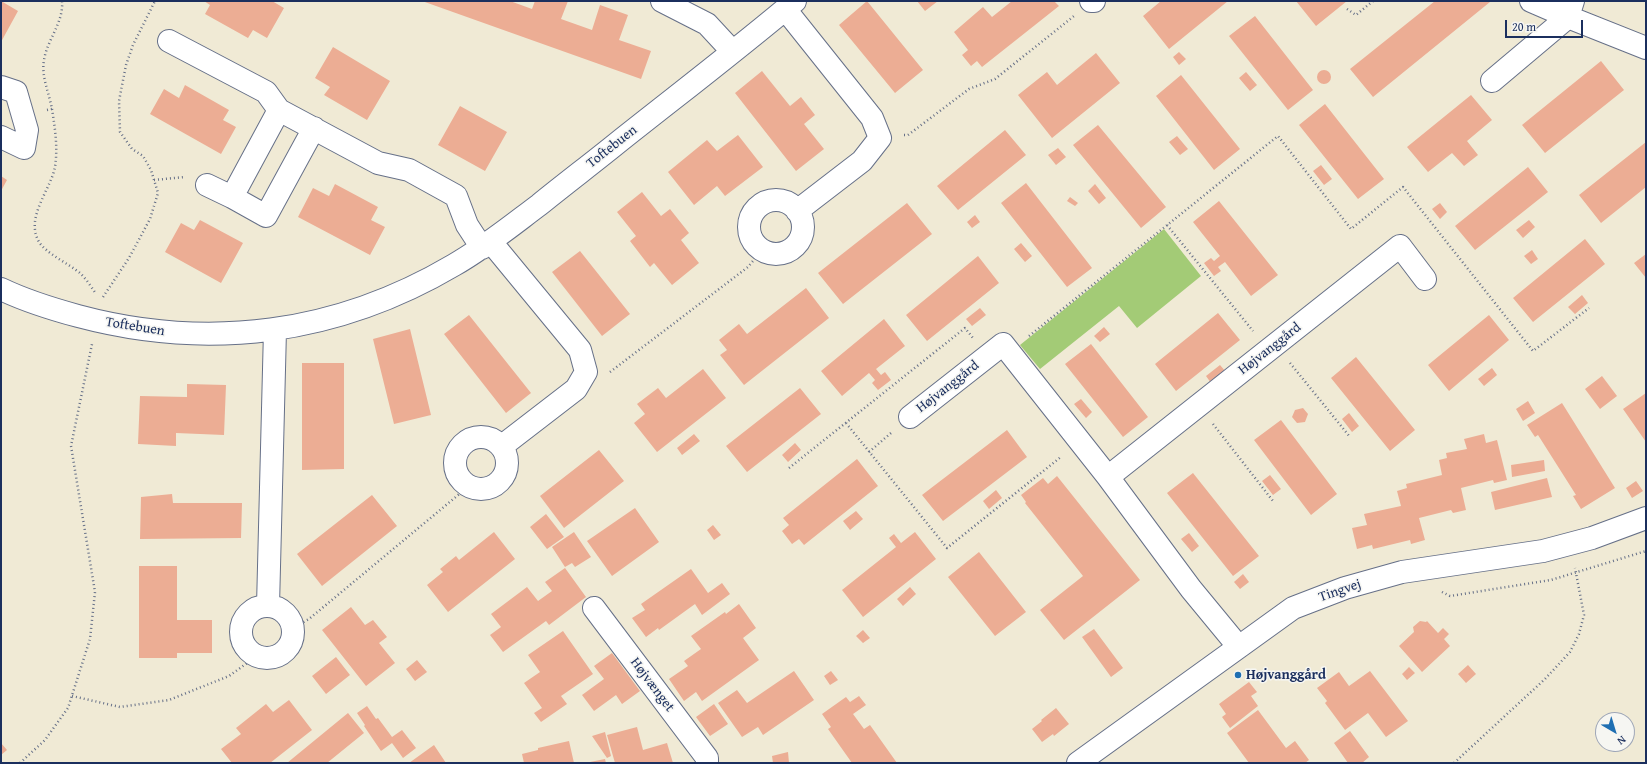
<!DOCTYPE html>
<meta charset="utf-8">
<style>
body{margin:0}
#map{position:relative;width:1647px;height:764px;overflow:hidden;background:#f0ead5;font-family:"Gentium Book Plus",serif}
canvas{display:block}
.frame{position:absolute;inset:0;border:2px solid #1b2f5e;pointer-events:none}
.north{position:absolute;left:1595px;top:712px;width:40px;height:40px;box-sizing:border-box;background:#f6f6f2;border:1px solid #9ea6b7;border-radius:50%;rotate:142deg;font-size:11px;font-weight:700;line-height:16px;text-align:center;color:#1b2f5e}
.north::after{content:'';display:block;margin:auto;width:14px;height:18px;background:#1f6fb2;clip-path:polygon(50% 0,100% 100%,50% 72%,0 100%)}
.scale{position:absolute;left:1505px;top:20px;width:78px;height:18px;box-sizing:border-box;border:2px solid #1b2f5e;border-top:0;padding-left:5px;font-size:12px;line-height:14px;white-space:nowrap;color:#1b2f5e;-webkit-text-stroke:3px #f6f6f2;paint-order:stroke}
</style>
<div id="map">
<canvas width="1647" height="764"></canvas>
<div class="frame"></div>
<div class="north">N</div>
<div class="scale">20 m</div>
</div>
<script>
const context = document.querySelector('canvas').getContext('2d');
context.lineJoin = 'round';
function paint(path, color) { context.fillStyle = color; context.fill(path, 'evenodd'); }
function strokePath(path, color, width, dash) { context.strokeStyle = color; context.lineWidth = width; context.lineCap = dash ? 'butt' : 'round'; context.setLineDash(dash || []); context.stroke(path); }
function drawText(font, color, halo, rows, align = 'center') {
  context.font = font + ' "Gentium Book Plus",serif'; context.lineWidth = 3; context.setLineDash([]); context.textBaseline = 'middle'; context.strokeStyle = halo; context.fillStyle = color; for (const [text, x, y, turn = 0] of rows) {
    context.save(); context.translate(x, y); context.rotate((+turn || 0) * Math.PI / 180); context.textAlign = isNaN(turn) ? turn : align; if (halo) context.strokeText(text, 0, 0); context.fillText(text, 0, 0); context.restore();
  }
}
const green = new Path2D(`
 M1164,229L1201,276L1137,328L1119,306L1040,369L1020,345Z`);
const building = new Path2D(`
 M1,1L18,11L1,42Z
 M204,1H272L284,8L267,38L253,30L248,38L205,14L210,5Z
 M422,1H510L532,9L535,1H568L561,19L592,30L600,5L628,15L619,40L651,51L641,79Z
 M867,1L923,70L895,93L839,25Z
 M917,1H938L925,11Z
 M1012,1H1054L1059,6L982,67L977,61L971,66L962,55L968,50L954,32L983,7L992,17Z
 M1161,1H1228L1169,49L1143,16Z
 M1296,1H1347L1316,26Z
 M1435,1L1490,2L1373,97L1350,69Z
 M1255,16L1313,90L1288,110L1229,36Z
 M333,47L390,81L367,120L324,95L330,87L315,78Z
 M1179,52L1186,59L1179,65L1173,57Z
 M1096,53L1120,83L1052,138L1018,95L1047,72L1057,85Z
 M1601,61L1624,90L1545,153L1522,125Z
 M1317 77a7 7 0 1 1 14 0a7 7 0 1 1-14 0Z
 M762,71L790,106L801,97L815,115L804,124L824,149L796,171L735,93Z
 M1246,72L1257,85L1250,91L1239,78Z
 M1181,75L1240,149L1214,170L1156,96Z
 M185,85L229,110L223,120L236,127L221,154L150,114L164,89L179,98Z
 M1471,95L1492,120L1467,141L1478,155L1464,166L1452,153L1428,172L1407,147Z
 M1325,104L1384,179L1358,199L1299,125Z
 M460,106L507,132L485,171L438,145Z
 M1098,125L1166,207L1141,228L1073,145Z
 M1005,130L1026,155L958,210L937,186Z
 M738,135L763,167L725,196L717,186L694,205L668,172L707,140L717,151Z
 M1177,136L1188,149L1180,155L1169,142Z
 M1646,142V187L1601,223L1579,195Z
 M1058,148L1066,157L1056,165L1048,155Z
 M1321,165L1332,179L1324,185L1313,171Z
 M1528,167L1548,192L1475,250L1455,226Z
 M1,176L7,180L1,191Z
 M1026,183L1092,268L1067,287L1001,203Z
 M335,184L378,207L371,220L385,227L370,255L298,217L313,188L329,196Z
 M1095,184L1106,198L1099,204L1088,191Z
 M642,192L661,216L670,209L689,233L681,240L699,263L672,285L654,263L650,267L630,241L636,236L617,212Z
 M1070,197L1078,203L1075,206L1067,201Z
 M1219,201L1278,275L1251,296L1225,262L1218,267L1221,271L1214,276L1204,263L1211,258L1214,261L1220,256L1193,222Z
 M907,203L932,234L843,304L818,273Z
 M1440,203L1447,212L1440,219L1432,209Z
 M975,215L980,222L972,228L967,222Z
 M200,220L243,243L221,283L165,252L181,223L194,230Z
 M1529,220L1535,227L1523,238L1516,230Z
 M1585,239L1605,264L1533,322L1513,298Z
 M1021,243L1032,256L1025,262L1014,249Z
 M1532,250L1538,259L1531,264L1524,256Z
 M580,251L630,314L602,336L552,272Z
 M1646,254V278L1634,263Z
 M978,256L999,283L927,341L906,315Z
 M806,288L829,318L744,385L720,355L727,350L719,340L739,324L747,334Z
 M1582,295L1588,303L1575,314L1568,307Z
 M980,308L986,315L972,326L966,319Z
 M1218,313L1240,340L1176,391L1155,364Z
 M469,315L531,393L506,413L444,334Z
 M1489,315L1509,340L1449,391L1428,365Z
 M884,319L905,346L876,369L881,375L885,372L891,380L878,390L872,383L875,380L869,373L842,396L821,371Z
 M1104,327L1110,334L1100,342L1094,336Z
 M410,329L431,415L394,424L373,339Z
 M1091,344L1148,417L1123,437L1065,364Z
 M1356,357L1415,430L1390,451L1331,378Z
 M302,363H344V469L302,470Z
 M1220,365L1226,372L1211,383L1206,376Z
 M1492,368L1497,375L1484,386L1478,379Z
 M703,369L726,398L657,452L634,423L645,414L637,404L658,388L666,398Z
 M1602,376L1617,396L1600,409L1585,389Z
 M187,384L226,385L224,435L176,433V446L138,444L140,396L187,397Z
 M800,388L821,414L747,472L726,446Z
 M1646,393V442L1623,409Z
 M1081,399L1092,412L1086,418L1074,404Z
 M1528,401L1535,413L1523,421L1516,409Z
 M1562,403L1615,488L1581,509L1573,496L1576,495L1538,435L1535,437L1527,425Z
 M1303,408L1308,414L1305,422L1297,423L1292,417L1295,410Z
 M1349,413L1359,426L1352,432L1342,419Z
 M1281,420L1337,494L1311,515L1254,440Z
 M1007,430L1027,457L943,521L922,495Z
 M694,434L700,441L682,455L677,448Z
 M1484,434L1486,443L1497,440L1507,480L1494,483L1493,480L1461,488L1466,510L1453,513L1451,510L1419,518L1425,540L1411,544L1410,540L1373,549L1372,545L1357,549L1352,528L1367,525L1364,514L1401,506L1397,491L1407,488L1406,484L1442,475L1439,460L1447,458L1446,453L1467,449L1464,439Z
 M795,443L801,450L788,462L782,455Z
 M599,450L624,481L564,528L540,496Z
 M857,459L878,486L804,545L799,539L792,544L782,531L789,525L783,518Z
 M1544,460L1545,471L1512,477L1511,465Z
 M1193,473L1259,556L1233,576L1167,493Z
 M1270,475L1281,489L1273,495L1262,481Z
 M1057,476L1140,580L1064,640L1040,610L1083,576L1025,503L1026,502L1021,495L1043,478L1048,484Z
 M1547,478L1552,497L1495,510L1491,492Z
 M1636,481L1643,491L1632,498L1626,488Z
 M996,490L1002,498L989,509L983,501Z
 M172,494L173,503H242L241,538L140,539L141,497Z
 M372,495L397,526L322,586L297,554Z
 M635,508L659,542L612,576L587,541Z
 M856,511L863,519L850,530L843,521Z
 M546,514L564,537L547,549L530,527Z
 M713,525L721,535L714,540L707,530Z
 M494,532L515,559L448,612L427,585L443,572L440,569L456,556L459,560Z
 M574,532L591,557L575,567L572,563L565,567L552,547Z
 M915,532L936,559L863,617L842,590L896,547L889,538L894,534L901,543Z
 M1189,533L1199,546L1192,552L1181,539Z
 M979,552L1026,612L995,636L948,577Z
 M139,566H177V620H212V653H177V658H139Z
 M565,568L586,597L549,625L546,621L503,652L490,635L501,627L491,614L527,587L538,601L552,591L545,582Z
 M691,569L708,593L722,583L730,594L702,615L695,604L659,630L658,628L646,637L632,618L645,610L641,604Z
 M1243,574L1249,582L1240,589L1234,582Z
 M910,587L916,594L903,606L897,599Z
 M739,604L756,628L743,638L759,660L702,701L696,692L684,701L669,679L688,666L684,661L701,649L691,636L725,612L726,614Z
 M351,607L365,625L373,620L387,637L379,643L395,663L366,686L322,630Z
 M1420,621L1426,622L1427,621L1438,633L1443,628L1449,634L1444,639L1450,646L1422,672L1399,646L1414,632L1413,627Z
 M1094,629L1123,668L1111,677L1082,637Z
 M863,630L870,638L863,643L856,636Z
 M563,631L593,674L561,696L567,704L541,722L534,713L542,708L524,683L540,672L528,655Z
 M612,653L640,691L622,704L616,695L594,711L582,695L604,679L594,666Z
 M336,657L350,675L326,694L312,676Z
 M417,660L427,672L415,681L406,669Z
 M1468,665L1476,674L1466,683L1458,674Z
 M1409,667L1415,673L1407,680L1402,674Z
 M794,671L814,700L763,735L758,727L742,737L718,703L737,690L747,703Z
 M831,671L838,680L830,685L824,676Z
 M1370,671L1408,721L1386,737L1368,713L1345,730L1325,703L1327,701L1317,688L1339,672L1349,686Z
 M1249,682L1257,692L1251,696L1258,706L1230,728L1222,717L1226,714L1219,704Z
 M859,696L866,705L853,714L864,729L870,725L897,763H852L828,729L831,727L822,714L846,697L850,702Z
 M289,700L312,730L270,763H232L221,749L241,734L236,728L266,704L273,712Z
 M714,704L728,724L710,736L696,717Z
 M367,706L376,719L378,718L392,737L402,730L416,748L403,758L392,743L381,751L364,726L365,725L357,713Z
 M1056,708L1069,724L1054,736L1053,734L1042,742L1032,729L1042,721L1041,720Z
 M1258,710L1286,748L1295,741L1309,760L1305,763H1249L1227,733Z
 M348,713L364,733L327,763H287Z
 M637,727L643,750L667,743L673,763H615L607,735Z
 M1350,731L1369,757L1362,763H1348L1334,743Z
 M605,732L611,756L607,758L592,736Z
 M569,741L574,763H524L522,754L538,750V748Z
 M1,743L7,750L1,755Z
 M434,745L446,763H409Z
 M788,752L789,763H773L772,756Z
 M605,759L606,763H590V762Z`);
const path = new Path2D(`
 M1347,9L1356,15L1373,1
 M52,109C55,128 58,148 55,167C51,189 26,216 38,240C44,253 70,264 81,274C87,280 92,288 96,294
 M47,110L52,109C49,93 41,76 44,60C47,40 64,22 62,1
 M904,135H908L969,89L995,79L1074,16
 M154,180L185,177
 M1167,225L1253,331
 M103,297L129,258L150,219L158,193L151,170L143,156L132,149L120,132L119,101L126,65L133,45L155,1
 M1029,336L1278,136L1351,229L1403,187L1533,351L1589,308
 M1290,363L1350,437
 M610,372L748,267L762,250
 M846,423L947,548L1062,456
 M1213,424L1273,501
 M869,452L891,433
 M789,468L965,328L973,338
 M1442,592L1450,596L1551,580L1646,551
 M293,628L309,619L469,486
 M72,696L120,707L169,700L229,676L257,656
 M20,763L45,740L68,708L90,639L95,592L71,446L92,344
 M1454,763L1545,679L1570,652L1579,634L1584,615L1575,568`);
const minor = new Path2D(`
 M662,1L707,24L732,51
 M1091,1H1094
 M1573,1L1568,17L1646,48
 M785,9L872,118L880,138L862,161L797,211
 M169,41L266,92L279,110L378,163L409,170L456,196L467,225L482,248
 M1492,81L1568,17L1531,1
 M1,87L16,92L27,130L24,148L1,137
 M279,110L232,197L266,216L314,128
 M207,185L232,197
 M749 227a27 27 0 1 1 54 0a27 27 0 1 1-54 0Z
 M491,242L580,350L586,372L576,389L502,446
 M1,289C26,301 52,309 78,316C209,351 337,334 454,265C484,248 511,226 539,205C566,183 594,162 621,140C679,94 738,49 795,1
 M910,417L1003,344L1108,477L1191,589L1238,646
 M455 463a26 26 0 1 1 52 0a26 26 0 1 1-52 0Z
 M1108,477L1400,246L1425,279
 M268,606L275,330
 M241 632a26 26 0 1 1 52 0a26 26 0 1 1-52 0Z
 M594,608L707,758V763
 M1078,763L1293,608L1345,588L1402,572L1543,551L1592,538L1646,518`);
const markers = [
 [1238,675,4,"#1f6fb2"]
];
const streetNames = [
 ["Toftebuen",612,147,-38],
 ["Toftebuen",135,327,9],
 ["Højvanggård",1270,349,-38],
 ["Højvanggård",948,387,-38],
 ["Tingvej",1340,591,-19],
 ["Højvænget",652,685,53]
];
const poiNames = [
 ["Højvanggård",1246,675]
];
paint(green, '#a3cb76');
paint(building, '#ecad94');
strokePath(minor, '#667088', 24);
strokePath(path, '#667088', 2.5, [1, 3]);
strokePath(minor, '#fff', 22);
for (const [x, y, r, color] of markers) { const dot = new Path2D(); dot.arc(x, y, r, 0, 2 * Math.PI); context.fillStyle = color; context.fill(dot); strokePath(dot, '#f6f6f2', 1.5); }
drawText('14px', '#1b2f5e', '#f6f6f2', streetNames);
drawText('bold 14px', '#1b2f5e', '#f6f6f2', poiNames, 'left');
</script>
